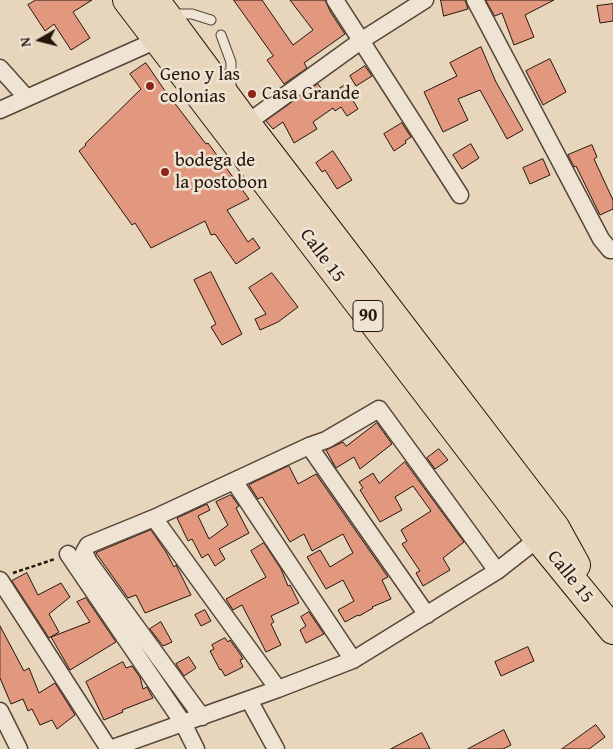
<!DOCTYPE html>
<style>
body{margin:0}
#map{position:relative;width:613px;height:749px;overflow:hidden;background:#e7d6bc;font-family:"Gentium Book Plus",serif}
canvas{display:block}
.north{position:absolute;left:15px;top:15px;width:50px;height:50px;-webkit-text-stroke:4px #efe4d3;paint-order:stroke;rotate:262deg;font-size:14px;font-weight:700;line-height:20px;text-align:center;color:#26150d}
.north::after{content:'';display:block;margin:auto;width:18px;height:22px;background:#26150d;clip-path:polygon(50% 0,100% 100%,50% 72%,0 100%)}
</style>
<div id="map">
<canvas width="613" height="749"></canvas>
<div class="north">N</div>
</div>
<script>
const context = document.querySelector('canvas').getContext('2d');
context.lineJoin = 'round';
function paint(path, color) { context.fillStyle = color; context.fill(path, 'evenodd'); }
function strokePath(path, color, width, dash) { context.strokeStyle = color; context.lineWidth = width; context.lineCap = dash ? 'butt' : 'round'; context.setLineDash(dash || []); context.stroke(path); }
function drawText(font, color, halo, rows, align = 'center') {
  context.font = font + ' "Gentium Book Plus",serif'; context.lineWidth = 5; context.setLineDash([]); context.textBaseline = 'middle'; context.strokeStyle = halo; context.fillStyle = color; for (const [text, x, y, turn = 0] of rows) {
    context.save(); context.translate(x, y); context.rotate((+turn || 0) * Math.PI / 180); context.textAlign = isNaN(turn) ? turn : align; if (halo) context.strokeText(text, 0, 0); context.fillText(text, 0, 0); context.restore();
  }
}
const building = new Path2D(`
 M36,0H92L73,12L90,38L71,50L54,24L45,31L28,5Z
 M234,0H262L293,45L313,30L290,0H325L331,13L345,34L304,63L307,68L284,84L267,60L273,56Z
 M441,0H465L468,9L444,16Z
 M486,0H554L525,15L534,37L514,45L502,13L495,16Z
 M613,4V21L600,23L597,6Z
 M481,47L496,82L523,130L507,139L480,90L458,99L468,120L443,132L424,92L457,76L450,63Z
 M550,59L566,92L543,105L526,71Z
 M146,63L163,88L206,144L208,143L249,199L227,210L248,242L253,238L260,248L236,264L215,234L211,235L205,221L151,248L135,223L132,225L79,151L86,145L85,144L141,89L130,74Z
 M365,66L372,76L356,86L350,76Z
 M318,84L327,97L344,85L358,109L347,116L341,107L335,111L333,108L313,122L317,129L294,143L283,122L273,129L266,121Z
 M402,123L411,137L405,141L406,143L394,151L384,134Z
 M471,144L479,158L462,169L453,155Z
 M592,145L597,157L594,159L613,200V209L600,215L576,166L574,167L568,155Z
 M333,151L352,180L337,189L325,170L322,172L316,163Z
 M543,159L550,175L530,184L523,168Z
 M211,272L242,334L222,345L211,327L216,324L194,280Z
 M272,273L298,307L278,322L260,330L255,319L266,314L249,288Z
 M377,423L392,444L360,469L354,457L336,468L326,450L343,442L346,446Z
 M439,449L448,460L435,469L427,458Z
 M405,462L464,542L443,558L450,570L423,586L416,573L420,571L402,544L407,541L401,530L431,511L413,486L395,497L402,510L380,522L360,490L363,488L359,482L373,473L379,483Z
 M289,466L298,484L316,474L388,577L382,580L391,599L372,607L373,608L359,616L358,615L345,622L338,610L354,601L343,580L326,589L307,557L320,550L330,567L353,553L343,534L312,551L304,534L290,542L262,497L258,499L249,485Z
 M231,495L239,506L236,508L249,533L219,549L225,559L215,566L208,554L202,558L192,539L188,541L177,518L207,504L210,510L198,516L209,539L228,525L216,502Z
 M151,530L166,552L174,567L176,565L191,595L145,613L136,595L128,598L96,553Z
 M264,543L281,569L288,586L290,585L299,603L271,616L274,622L271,624L281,645L266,652L242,605L233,610L226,599L266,577L251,551Z
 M27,573L38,595L61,583L70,597L49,614L59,632L49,638L12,581Z
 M86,598L116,642L70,670L51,637L90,622L77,602Z
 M205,610L211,621L201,626L195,615Z
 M309,612L324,634L306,643L300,630L306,626L301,617Z
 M161,622L172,642L163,646L150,629Z
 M0,626L24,671L29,668L39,693L55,683L75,715L57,729L52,720L40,725L32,709L28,711L23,699L11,704L0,678Z
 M225,638L228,642L230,640L240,654L243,659L240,660L243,667L225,676L221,669L220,670L210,651L214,649L212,645Z
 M528,647L534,661L501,676L495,662Z
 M189,657L196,668L184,676L176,664Z
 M123,662L126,668L132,666L140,677L143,689L147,687L153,698L122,710L123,712L104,720L86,682Z
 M596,725L605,737L589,749H562Z
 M504,730L511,745L503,749H468Z
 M422,733L430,749H391Z`);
const path = new Path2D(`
 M13,573L55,559`);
const lane = new Path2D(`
 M172,14H192L211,20
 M221,35L231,62V91`);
const street = new Path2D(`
 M335,0L460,195
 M475,0L601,239L610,250H613
 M0,68L26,97
 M0,110L157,40
 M240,128L362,40L425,0
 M309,446L427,615
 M234,481L353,660
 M154,518L278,689
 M68,554L183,723L196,749
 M0,580L109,749
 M249,700L276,749
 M0,711L19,749
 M202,717L89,562L84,552L88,545L154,518L309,446L326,440L379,409L497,571
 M110,749L278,689L353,660L497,571L544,534`);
const highway = new Path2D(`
 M127,0L538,538L613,630
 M155,0L246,123L555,527L576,565`);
const markers = [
 [150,86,5,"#8f2418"],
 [252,94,5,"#8f2418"],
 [165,172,5,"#8f2418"]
];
const shields = [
 [368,316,30]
];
const shieldNames = [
 ["90",368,316]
];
const poiNames = [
 ["Geno y las",160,75],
 ["colonias",160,97],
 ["Casa Grande",262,94],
 ["bodega de",175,161],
 ["la postobon",175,183]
];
const streetNames = [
 ["Calle 15",322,256,53],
 ["Calle 15",570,577,51]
];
paint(building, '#e2987f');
strokePath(building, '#26150d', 1);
strokePath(lane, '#564539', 11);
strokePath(street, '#564539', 19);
strokePath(highway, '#26150d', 30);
strokePath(path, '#26150d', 2.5, [4, 2.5]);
strokePath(lane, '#efe4d3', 9);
strokePath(street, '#efe4d3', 16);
strokePath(highway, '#e7d6bc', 28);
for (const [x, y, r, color] of markers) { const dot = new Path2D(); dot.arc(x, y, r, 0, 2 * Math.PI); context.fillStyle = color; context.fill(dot); strokePath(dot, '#efe4d3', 2); }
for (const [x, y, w] of shields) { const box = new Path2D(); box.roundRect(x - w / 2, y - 15.5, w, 31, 4); context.fillStyle = '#efe4d3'; context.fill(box); strokePath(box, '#26150d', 1); }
drawText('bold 18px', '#26150d', null, shieldNames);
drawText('19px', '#26150d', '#efe4d3', poiNames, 'left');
drawText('19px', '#26150d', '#efe4d3', streetNames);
</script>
